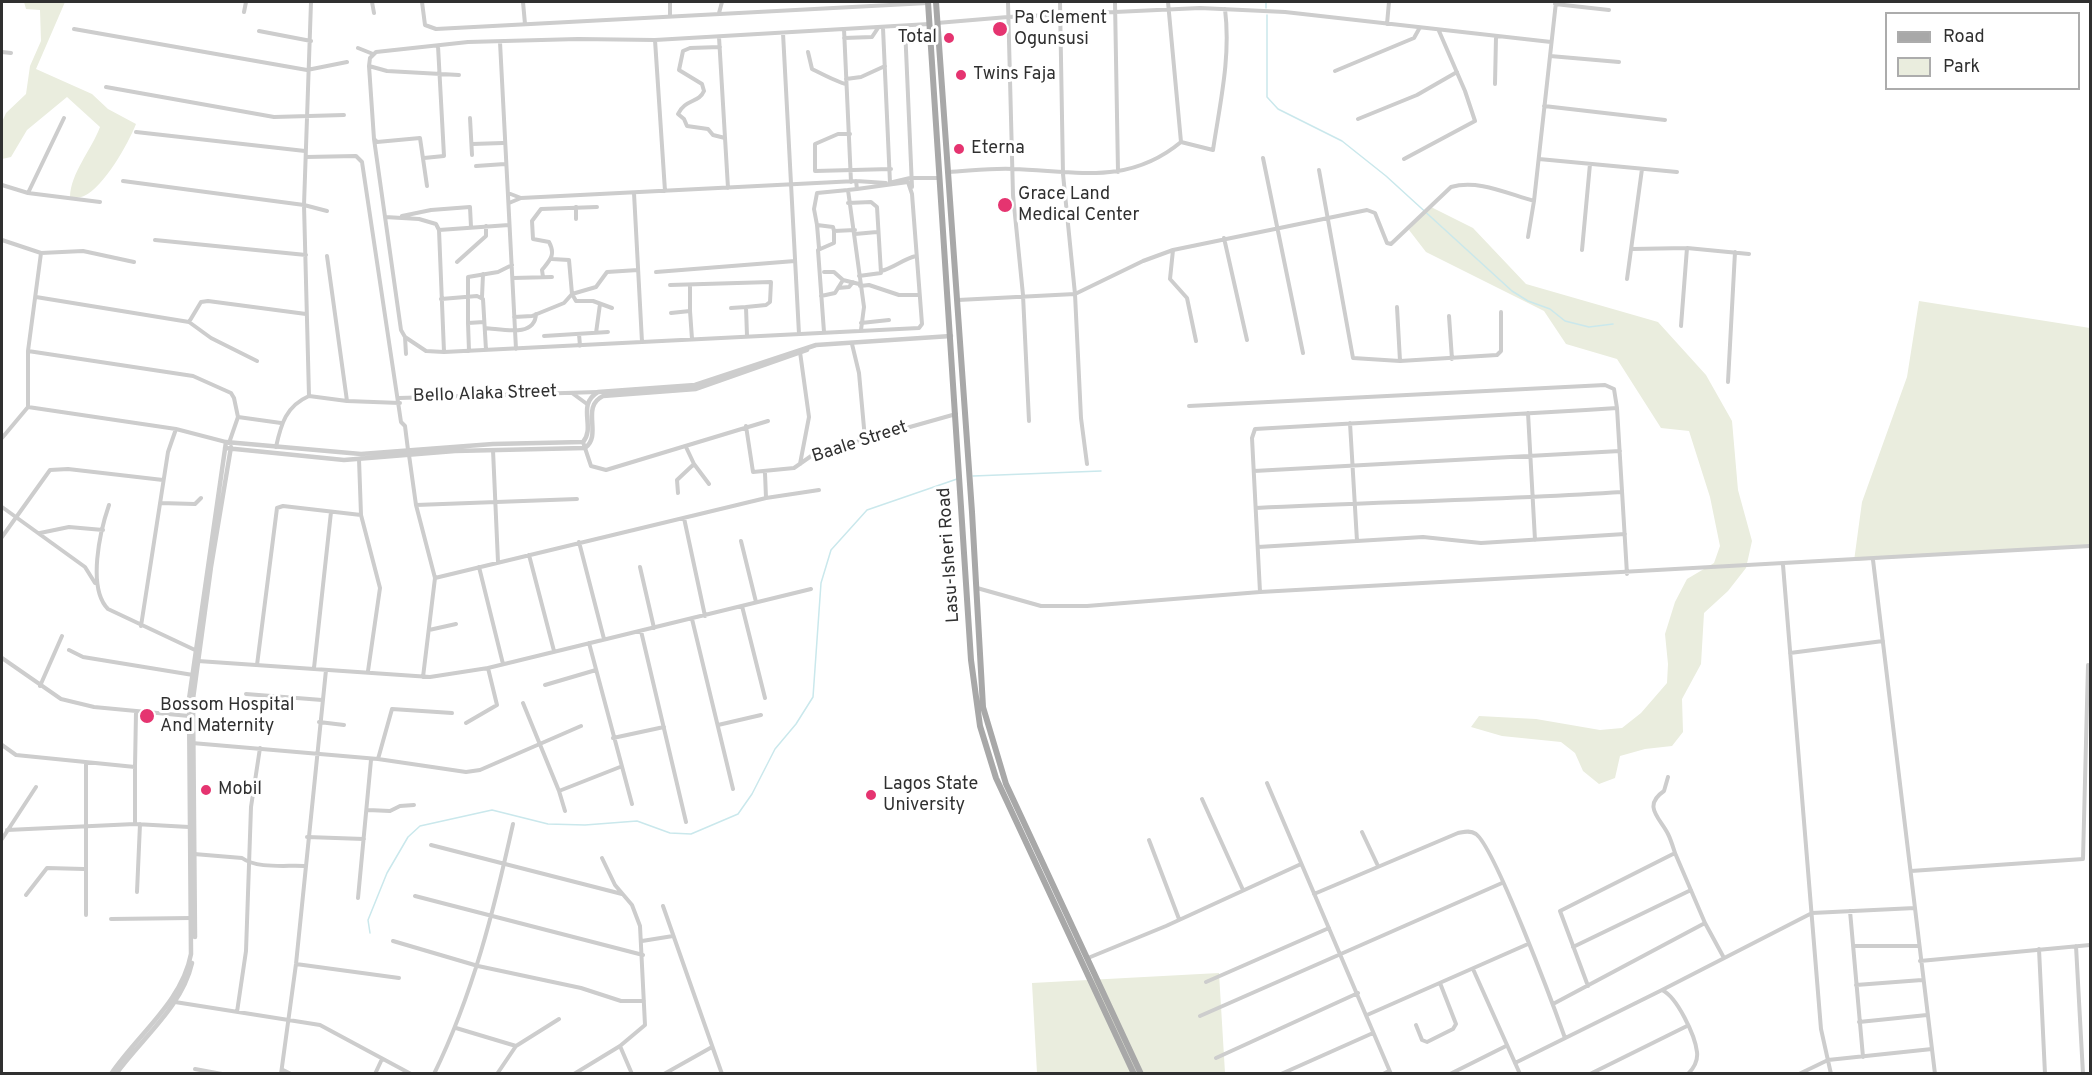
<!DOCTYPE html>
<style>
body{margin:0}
#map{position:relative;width:2092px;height:1075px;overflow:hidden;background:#fff;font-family:Overpass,sans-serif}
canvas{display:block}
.frame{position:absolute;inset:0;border:3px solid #303030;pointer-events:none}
.legend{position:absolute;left:1885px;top:12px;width:195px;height:78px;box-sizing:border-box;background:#fff;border:2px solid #acacac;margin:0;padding:8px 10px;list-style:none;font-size:18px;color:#303030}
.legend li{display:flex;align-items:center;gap:12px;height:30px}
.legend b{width:30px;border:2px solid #acacac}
</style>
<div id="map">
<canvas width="2092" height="1075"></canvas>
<div class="frame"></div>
<ul class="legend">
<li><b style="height:8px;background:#a8a8a8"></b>Road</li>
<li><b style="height:16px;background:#eaedde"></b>Park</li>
</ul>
</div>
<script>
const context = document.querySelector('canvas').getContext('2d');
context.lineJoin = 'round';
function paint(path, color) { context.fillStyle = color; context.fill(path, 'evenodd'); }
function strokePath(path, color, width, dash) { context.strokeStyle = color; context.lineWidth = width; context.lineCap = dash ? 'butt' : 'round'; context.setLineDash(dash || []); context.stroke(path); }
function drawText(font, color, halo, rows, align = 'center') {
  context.font = font + ' Overpass,sans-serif'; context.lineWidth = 6; context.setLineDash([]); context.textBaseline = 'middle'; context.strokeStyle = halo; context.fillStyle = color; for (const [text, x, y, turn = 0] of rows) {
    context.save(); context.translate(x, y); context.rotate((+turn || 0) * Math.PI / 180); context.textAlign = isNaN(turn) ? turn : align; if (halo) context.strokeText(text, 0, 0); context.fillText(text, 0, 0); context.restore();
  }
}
const green = new Path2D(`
 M24,2H65L36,69L92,94L108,109L136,124C128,144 104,187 84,196C81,198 74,197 70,197C71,172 91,151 100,127L67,97L27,130L11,157L2,159V122L6,113L26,94L30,66L41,41L40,10L26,9Z
 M1429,206L1473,228L1526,284L1658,322L1706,375L1732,421L1738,490L1752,541L1746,568L1728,591L1704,613L1701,664L1682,699L1683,732L1672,746L1645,749L1620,756L1615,778L1599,784L1583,771L1575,753L1561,742L1502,736L1471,727L1479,716L1536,719L1600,730L1622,728L1641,713L1667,683L1668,664L1665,634L1675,602L1687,579L1714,563L1720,546L1710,497L1689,431L1661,428L1617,359L1566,344L1544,311L1426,252L1409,230Z
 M1919,301L2090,328V545L1854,561L1862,502L1907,377Z
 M1219,973L1225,1073H1037L1032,983Z`);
const stream = new Path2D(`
 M1266,8V2
 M1267,15V97L1278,109L1342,141L1386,176L1512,291L1528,301L1550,309L1565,321L1589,327L1613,324
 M973,476L1101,471
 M370,933L368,920L387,873L408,837L420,826L492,810L548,824L585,825L637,821L670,833L691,834L738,814L752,794L775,749L796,724L813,697L821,583L831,550L867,510L957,479`);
const minor = new Path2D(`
 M372,2L374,13
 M422,2L425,25L436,29L928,3
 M523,2L525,24
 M1008,2L1013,195L1023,295L1029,421
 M1060,2L1063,174L1075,294L1081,418L1087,464
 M1115,2L1118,172
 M1555,4L1609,10
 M244,12L246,2
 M719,13L722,2
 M670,15V2
 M937,23L1008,17L1200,8L1285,12L1551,42
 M1387,24L1389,2
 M905,27L912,187
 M883,28L890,183
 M74,29L307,70L347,62
 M844,29L851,182
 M259,31L311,41
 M783,33L799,334
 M719,37L728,188
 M844,38L872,37L878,28
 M655,40L665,191
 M500,42L516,349
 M720,47L690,48L683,51L679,70L702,84L704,91C699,103 685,99 678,114L684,119L687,126L708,129L713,135L725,138
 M358,48L373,54
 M2,52L11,53
 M808,52L812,69C820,73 839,83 846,84
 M1550,56L1619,62
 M369,66L387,71L459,75
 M1335,71L1414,38L1419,29
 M846,79L861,77L885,66
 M1495,84L1496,37
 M106,87L274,117L344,115
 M1544,106L1665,120
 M470,118L472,155
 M1358,119L1417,95L1457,72
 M136,132L305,151
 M850,134H838L815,144V171L891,169
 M374,139L401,330L405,337L426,351L444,352L919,328L922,324L912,194L908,182L857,189
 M1181,142L1213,150C1220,103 1231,57 1225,9
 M472,144L503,143
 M306,157L356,156L362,162L401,422L405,426L408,450
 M424,158L444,156L438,46
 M1263,158L1303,353
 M1404,159L1475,121L1465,91L1439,31
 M1539,159L1677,172
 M476,166L505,164
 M1319,170L1353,358L1400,361L1497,355L1501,351V312
 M948,172C969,171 991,168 1013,169C1076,171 1128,186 1181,142L1168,2
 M123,181L304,205L327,211
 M856,181L857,189L848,190L864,307L861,330
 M893,182L910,178H939
 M2,185L28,193L64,118
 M427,186L420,138L377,142L374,139L369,66L370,58L376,52L468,42L578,39L655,40L929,24
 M28,193L100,202
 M508,193L521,198L856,181L886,183
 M634,193L642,342
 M509,203L521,198
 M848,203L871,202L877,207L881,273L859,276
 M576,207V219
 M402,216L431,210L470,207L471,227
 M385,217L419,219L436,224L439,230L509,225
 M817,225L819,248
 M439,230L444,352
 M834,231L833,227L817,225L814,209L817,193L848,190
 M855,234L877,232
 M1528,237L1534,201
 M1224,238L1247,340
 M2,240L41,253L83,251L134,262
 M155,240L306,255
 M1632,249L1687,248L1749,254
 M1173,250L1170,279L1187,298L1196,341
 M1582,250L1590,164
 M327,256L347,401L400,403
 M552,259L569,260L572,294L576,301H593L612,308
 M457,262L486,236V226
 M881,271C894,268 903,259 916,256
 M656,272L795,261
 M824,272H834L843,280
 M543,277L542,270C550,260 556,255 549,242L533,239L532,221L541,209L597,207
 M513,278L552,277
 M1627,279L1642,169
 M670,285L771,282L770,302L766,305L746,307
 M690,285V311
 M860,286L869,285L899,295H919
 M838,288L849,287L853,282
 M821,296L835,293L843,280L859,284
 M36,297L189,322L211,338L257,361
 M482,297L483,274
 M441,299L477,296L483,299L486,350
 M958,300L1075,294L1143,261L1173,250L1367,210L1375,213L1387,243L1391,244L1451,187C1478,179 1508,194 1534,201L1556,2
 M1397,307L1400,361
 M731,308L746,307L747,336
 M671,313L690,311L692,339
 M1449,316L1452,359
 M514,317L532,316L564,303L572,294L596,287L607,272L638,270
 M189,322L201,302L208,301L306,314
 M468,323V277L498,272L512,265
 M861,323L889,320
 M1681,326L1687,248
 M485,328C502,329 535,338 536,314
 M824,332L818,250L834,243V231L855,230
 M596,333L600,304
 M579,334L580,346
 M544,336L608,332
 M405,337L406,354
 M852,344L859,373L865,439
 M28,351L193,376L231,393L234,398L238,417
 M469,351L468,323L484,322
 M1728,382L1735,252
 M572,393L587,404
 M309,396L347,401
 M399,398L598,392
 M1189,406L1605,385L1614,389L1617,408
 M28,407L176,429L226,442
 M1528,413L1535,540
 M1350,423L1357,541
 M746,426L753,472L794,468L814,454L956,414
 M2,438L28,407V351L41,253
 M583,442L591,466L606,470L768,421
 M229,443L238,417L281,423
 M276,447C281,424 286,406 309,396L304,205L311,2
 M493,450L498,562
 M409,455L416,505L435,578L423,677
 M359,459L361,515L380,588L368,671
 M694,464L709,484
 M800,464L809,417L800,352
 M1254,471L1620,451
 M765,473L766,498
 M678,493L677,480L694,464L686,447
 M160,503L195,504L201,498
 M109,505C100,531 87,588 108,609L195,650
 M416,505L577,499
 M2,507L85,567L95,583
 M1256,508C1378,502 1500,500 1622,492
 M684,518L705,616
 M40,533L69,527L103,530
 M2,537L50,470L68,469L163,480
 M741,541L756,602
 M579,542L604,639
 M1258,547L1423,537L1481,543L1625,534
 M529,555L554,651
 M1873,560L1935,1074
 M1783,565L1821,1029L1831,1074
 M479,567L503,664
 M640,567L654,628
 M435,578L766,498L819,490
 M977,588L1041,606H1087L1260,592L2090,546
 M1260,592L1252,438L1255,429L1586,410L1617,408L1627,574
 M742,606L765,698
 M692,619L733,789
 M141,626L168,452L176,429
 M429,630L456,624
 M641,631L686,822
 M589,643L632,804
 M69,650L83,657L193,675
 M1790,653L1883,641
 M2,658L61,699L94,707L189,716
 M198,661L430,677L488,668L811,589
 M257,665L277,508L283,506L361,515
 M314,668L331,512
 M545,685L596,670
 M40,686L62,636
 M246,694L322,700
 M523,703L559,791L620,767
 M319,722L344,725
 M466,723L497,705L488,668
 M718,725L761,715
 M613,738L664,727
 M192,743L378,759L466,772L480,770L581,726
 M2,745L16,755L135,767V824
 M378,759L392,709L452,713
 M86,763V915
 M135,767L136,712
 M1668,777L1664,791C1642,806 1660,818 1668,834C1671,840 1673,847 1675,853
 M1267,783L1391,1074
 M559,791L565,811
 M1202,799L1243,890
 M368,810L390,811L400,806L414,805
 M7,830L135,824L189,827
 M1362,832L1378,866
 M307,837L364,839
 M2,839L36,787
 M1149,840L1179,919
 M431,845L622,894
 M194,854L242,858C257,869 286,865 304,866
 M1911,871L2083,859L2088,665
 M137,892L140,824
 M1314,894L1458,833C1464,832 1470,830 1476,834C1495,848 1554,1007 1565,1038
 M26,895L47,868L84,869
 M415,896L643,955
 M358,898L371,760
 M663,906L722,1074
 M1850,911L1863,1057
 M111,919L191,918
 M1705,923L1724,958
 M393,941L478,966L581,988L621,1001H644
 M642,941L673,936
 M1853,946H1918
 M2076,946L2083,1074
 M1573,947L1691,890
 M2039,949L2045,1074
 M1088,958L1166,926L1301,864
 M1920,961L2090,945
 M296,964L399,978
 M1473,969L1520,1074
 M1206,982L1329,928
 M1856,985L1922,980
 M1662,990L1812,913L1915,908
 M175,1002L320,1025L411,1074
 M1553,1004L1705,923L1675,853L1560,911L1588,986
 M237,1012L246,951L251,807L260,748
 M1367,1015L1528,944
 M1200,1016L1502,883
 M1859,1022L1927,1015
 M1416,1025L1422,1040L1427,1042L1453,1029L1456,1024L1440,983
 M456,1028L516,1046
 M620,1046L632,1074
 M1216,1058L1358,993
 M1515,1063L1662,990C1677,997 1695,1035 1697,1052C1698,1060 1694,1068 1688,1074
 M195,1069L222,1074
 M283,1070L291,1074
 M281,1074L296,964L326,670
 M375,1074L382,1059
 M434,1074C473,994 494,910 513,824
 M497,1074L516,1046L559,1019
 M574,1074L620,1046L645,1025L640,926L632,905L615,885L602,858
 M664,1074L712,1047
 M1281,1074L1373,1033
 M1383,1074L1389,1071
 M1450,1074L1506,1046
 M1590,1074L1687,1026
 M1799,1074L1828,1060L1932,1049`);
const tertiary = new Path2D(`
 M225,448L344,460L455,451L585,448C603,435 580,407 603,396L696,389L807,350
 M195,937L193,699L211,567L231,447
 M111,1074C138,1034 182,1002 191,954L189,699L226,442L361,454L493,444L583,442C596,427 576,405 598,392L695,385L816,345L951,336
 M116,1074C142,1038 182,1007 192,963`);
const primary = new Path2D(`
 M928,2L971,660L980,726L996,778L1134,1074
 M936,2L972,512L983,707L1006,784L1141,1074`);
const markers = [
 [1000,29,8,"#e53470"],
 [949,38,6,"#e53470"],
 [961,75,6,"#e53470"],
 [959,149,6,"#e53470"],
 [1005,205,8,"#e53470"],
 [147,716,8,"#e53470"],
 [206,790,6,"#e53470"],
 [871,795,6,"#e53470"]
];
const poiNames = [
 ["Pa Clement",1014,19],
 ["Ogunsusi",1014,40],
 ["Total",937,38,"right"],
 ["Twins Faja",973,75],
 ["Eterna",971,149],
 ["Grace Land",1018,195],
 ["Medical Center",1018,216],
 ["Bossom Hospital",160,706],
 ["And Maternity",160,727],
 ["Lagos State",883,785],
 ["University",883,806],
 ["Mobil",218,790]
];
const streetNames = [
 ["Bello Alaka Street",485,395,-2],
 ["Baale Street",860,443,-18],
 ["Lasu-Isheri Road",950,555,-94]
];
paint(green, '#eaedde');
strokePath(stream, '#cae8ec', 1.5);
strokePath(minor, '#cdcdcd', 4);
strokePath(tertiary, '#cdcdcd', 4.5);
strokePath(primary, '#a8a8a8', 6);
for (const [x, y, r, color] of markers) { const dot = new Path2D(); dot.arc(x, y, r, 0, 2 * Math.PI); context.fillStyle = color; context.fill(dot); strokePath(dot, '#fff', 2); }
drawText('18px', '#303030', '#fff', poiNames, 'left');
drawText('18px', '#303030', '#fff', streetNames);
</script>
